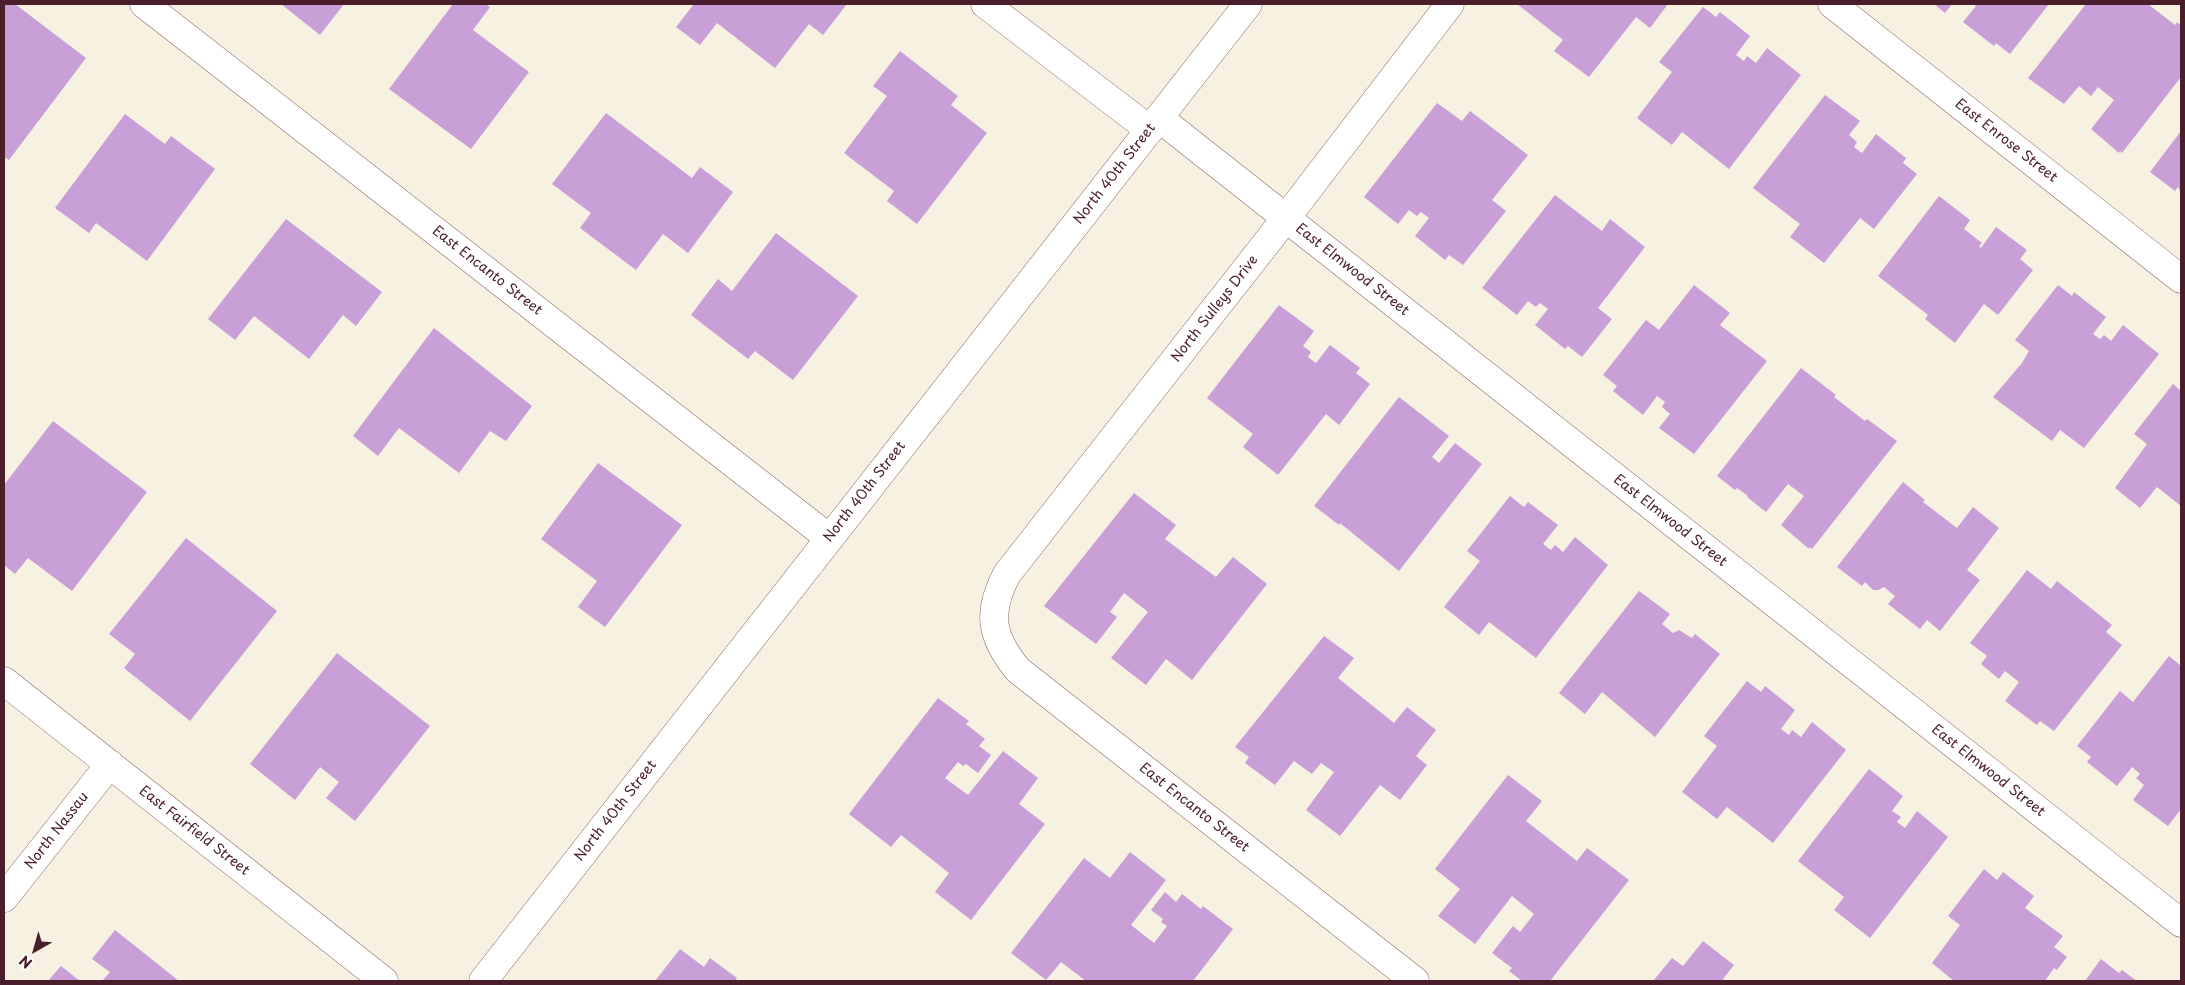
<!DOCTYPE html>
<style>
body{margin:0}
#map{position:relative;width:2185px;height:985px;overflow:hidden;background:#f7f1e2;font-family:"Playpen Sans",sans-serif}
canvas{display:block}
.frame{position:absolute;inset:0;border:5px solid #4a1f2b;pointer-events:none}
.north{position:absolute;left:10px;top:925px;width:50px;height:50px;-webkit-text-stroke:4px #fff;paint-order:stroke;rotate:218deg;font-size:14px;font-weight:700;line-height:20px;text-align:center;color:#4a1f2b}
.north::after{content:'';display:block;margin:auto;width:18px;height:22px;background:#4a1f2b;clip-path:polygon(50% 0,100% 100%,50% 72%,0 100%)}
</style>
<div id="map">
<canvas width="2185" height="985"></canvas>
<div class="frame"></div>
<div class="north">N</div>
</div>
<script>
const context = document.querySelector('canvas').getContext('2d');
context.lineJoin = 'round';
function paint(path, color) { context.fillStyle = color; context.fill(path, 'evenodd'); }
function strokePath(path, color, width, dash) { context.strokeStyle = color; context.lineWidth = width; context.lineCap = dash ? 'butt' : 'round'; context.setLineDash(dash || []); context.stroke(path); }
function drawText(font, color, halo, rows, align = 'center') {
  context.font = font + ' "Playpen Sans",sans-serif'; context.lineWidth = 4; context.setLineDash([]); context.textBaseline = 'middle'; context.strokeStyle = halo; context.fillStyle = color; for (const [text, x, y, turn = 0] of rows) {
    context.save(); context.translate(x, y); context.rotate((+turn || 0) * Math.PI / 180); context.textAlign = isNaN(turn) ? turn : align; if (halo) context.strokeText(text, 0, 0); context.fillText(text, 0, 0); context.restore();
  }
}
const building = new Path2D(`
 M4,4H15L86,58L9,160L4,157Z
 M281,4H344L320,35Z
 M453,4H485L490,7L473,30L529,72L471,149L389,89Z
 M694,4H847L823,35L809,24L775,68L717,23L700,45L676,27Z
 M1517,4H1668L1650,28L1636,17L1589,77L1554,51L1563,40Z
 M1934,4H1952L1945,13Z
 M1974,4H2049L2010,54L1996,43L1994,46L1963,22L1976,6Z
 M2086,4H2148L2175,25L2177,22L2181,26V77L2122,153L2120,151L2119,153L2091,129L2114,100L2098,87L2091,96L2079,86L2064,104L2028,78Z
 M1703,7L1716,17L1720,12L1750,36L1736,55L1744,61L1747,56L1756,63L1767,48L1801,75L1729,169L1682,132L1672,145L1637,118L1672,72L1659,62Z
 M900,51L958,96L951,105L987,133L917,224L887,201L894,191L844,153L887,96L873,86Z
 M1825,95L1860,121L1849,135L1857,142L1854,147L1862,153L1876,134L1906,158L1903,163L1917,174L1874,229L1860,218L1824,263L1790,237L1800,224L1753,188Z
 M1437,103L1462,121L1470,111L1528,155L1492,200L1506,211L1463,265L1449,255L1445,260L1415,236L1429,218L1421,212L1417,216L1409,210L1398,224L1364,197Z
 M606,113L692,178L700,167L733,192L688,253L663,234L636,270L580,228L591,213L552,184Z
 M125,114L165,144L171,136L215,169L147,261L96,223L89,233L55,208Z
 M2181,131V193L2178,187L2175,191L2150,172Z
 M1555,195L1602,231L1610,219L1645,247L1598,308L1612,319L1582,357L1568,346L1565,349L1535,325L1548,309L1540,303L1536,307L1528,301L1517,315L1482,288Z
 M1939,196L1970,220L1964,229L1982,243L1979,246L1981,248L1996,227L2027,250L2020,259L2033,270L1998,315L1984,304L1955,343L1925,319L1928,315L1878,276Z
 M286,219L382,292L356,326L343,315L309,359L254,316L235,340L208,319Z
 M776,233L858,296L793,380L755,351L748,359L691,315L718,279L732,291Z
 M1694,285L1730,313L1720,325L1767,361L1694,454L1659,428L1670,414L1662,407L1665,402L1657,396L1643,415L1613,391L1617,386L1603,375L1646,320L1659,330Z
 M2058,285L2072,296L2074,292L2106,317L2093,334L2100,339L2104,335L2111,341L2123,325L2159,354L2084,448L2060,430L2052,441L1993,397L2022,363L2029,351L2015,340Z
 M1279,305L1314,331L1303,346L1311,352L1308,357L1316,363L1330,345L1360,368L1356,373L1370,384L1339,425L1326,414L1278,475L1243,447L1253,434L1207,398Z
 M434,328L532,406L506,441L490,431L459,473L399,428L378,456L353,436Z
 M1801,368L1836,395L1834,397L1865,421L1867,419L1897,441L1812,549L1810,547L1809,549L1781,525L1804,496L1788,484L1766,512L1747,497L1748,496L1737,488L1735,490L1717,476Z
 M2173,384L2181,391V506L2157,487L2140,508L2115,488L2147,444L2134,434Z
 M1399,397L1449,436L1432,457L1439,463L1455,443L1482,464L1399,571L1340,523L1339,525L1314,506Z
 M53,421L147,492L72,591L28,558L15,574L4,565V485Z
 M598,463L682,525L605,627L578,607L597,581L541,539Z
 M1903,482L1925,500L1923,502L1957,528L1973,507L1999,528L1967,570L1980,580L1940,631L1927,620L1920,629L1888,604L1895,596L1884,587L1878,590H1873L1865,582L1862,586L1837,567Z
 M1134,493L1176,525L1165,539L1216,577L1233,557L1267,584L1192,680L1166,659L1146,685L1111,658L1148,612L1124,593L1110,612L1117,617L1096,644L1044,606Z
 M1510,496L1524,507L1528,502L1558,525L1543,544L1551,550L1555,545L1563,552L1575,537L1608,565L1536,658L1489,622L1479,635L1444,607L1480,561L1467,551Z
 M186,538L277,611L190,721L124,668L135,654L109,634Z
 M2027,570L2051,589L2057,581L2112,625L2106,632L2122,645L2054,731L2040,721L2037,725L2005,701L2019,682L2005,671L1999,679L1981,664L1987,656L1970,643Z
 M1639,591L1670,614L1662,624L1673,633L1679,630L1692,638L1695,634L1720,654L1655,737L1602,692L1585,714L1559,693Z
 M1324,636L1354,658L1338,678L1394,723L1407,707L1436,730L1416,756L1427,765L1400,800L1380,785L1340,836L1306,810L1334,772L1321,763L1312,774L1294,761L1275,785L1245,763L1249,757L1235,747Z
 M337,653L430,726L355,821L326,798L339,782L320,767L295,800L250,764Z
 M2169,656L2181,666V809L2168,826L2133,800L2144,785L2136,778L2140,774L2132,767L2117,786L2087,762L2091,757L2077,746L2120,691L2133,702Z
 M1747,681L1761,692L1765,686L1795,710L1781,729L1789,735L1792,730L1801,737L1812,722L1846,750L1773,843L1727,807L1717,819L1682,792L1717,746L1704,736Z
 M938,698L969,721L966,724L985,739L979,746L991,755L978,773L966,764L963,766L958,762L945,778L968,795L1003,751L1038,778L1019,804L1045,824L971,920L935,892L949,873L901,835L891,847L849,814Z
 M1869,769L1903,796L1892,811L1901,817L1897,822L1905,828L1917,811L1948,837L1870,938L1834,910L1844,897L1798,861Z
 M1508,775L1542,801L1526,821L1577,861L1587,848L1629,880L1550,981H1522L1509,971L1512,968L1492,953L1513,926L1520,932L1534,914L1512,896L1475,944L1438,916L1460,889L1435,869Z
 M1130,852L1166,880L1131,925L1154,943L1167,926L1161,922L1163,919L1151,910L1165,892L1176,902L1182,894L1201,909L1203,906L1233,929L1193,981H1086L1061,962L1046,980L1011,953L1084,858L1110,878Z
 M1984,869L1997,880L2003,872L2034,896L2025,908L2063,936L2054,947L2067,957L2057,970L2054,968L2045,981H1954L1932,963L1960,925L1948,916Z
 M115,930L179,981H102L110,972L92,959Z
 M1703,941L1734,965L1723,979L1726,981H1653L1672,958L1683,966Z
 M680,949L704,967L710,958L737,978L735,981H655Z
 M2101,959L2119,973L2122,970L2137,981H2085Z
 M61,966L80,981H48Z`);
const minor = new Path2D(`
 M144,4L829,538
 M985,4L1150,130
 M1832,4L2181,279
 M1159,118L2181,923
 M4,681L384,981
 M4,898L110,764
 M1415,981L1018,670C990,636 987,612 1007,574L1286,218L1450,4`);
const tertiary = new Path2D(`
 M483,981L1248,4`);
const streetNames = [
 ["East Enrose Street",2006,141,38],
 ["North 40th Street",1115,174,-52],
 ["East Elmwood Street",1352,270,38],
 ["East Encanto Street",487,271,38],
 ["North Sulleys Drive",1215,309,-52],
 ["North 40th Street",865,492,-52],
 ["East Elmwood Street",1670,521,38],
 ["East Elmwood Street",1988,771,38],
 ["East Encanto Street",1194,808,38],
 ["North 40th Street",616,811,-52],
 ["North Nassau",57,831,-52],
 ["East Fairfield Street",194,831,38]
];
paint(building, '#c89fd7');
strokePath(minor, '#87686b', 29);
strokePath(tertiary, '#87686b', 29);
strokePath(minor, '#fff', 28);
strokePath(tertiary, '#fff', 28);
drawText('14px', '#4a1f2b', '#fff', streetNames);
</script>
